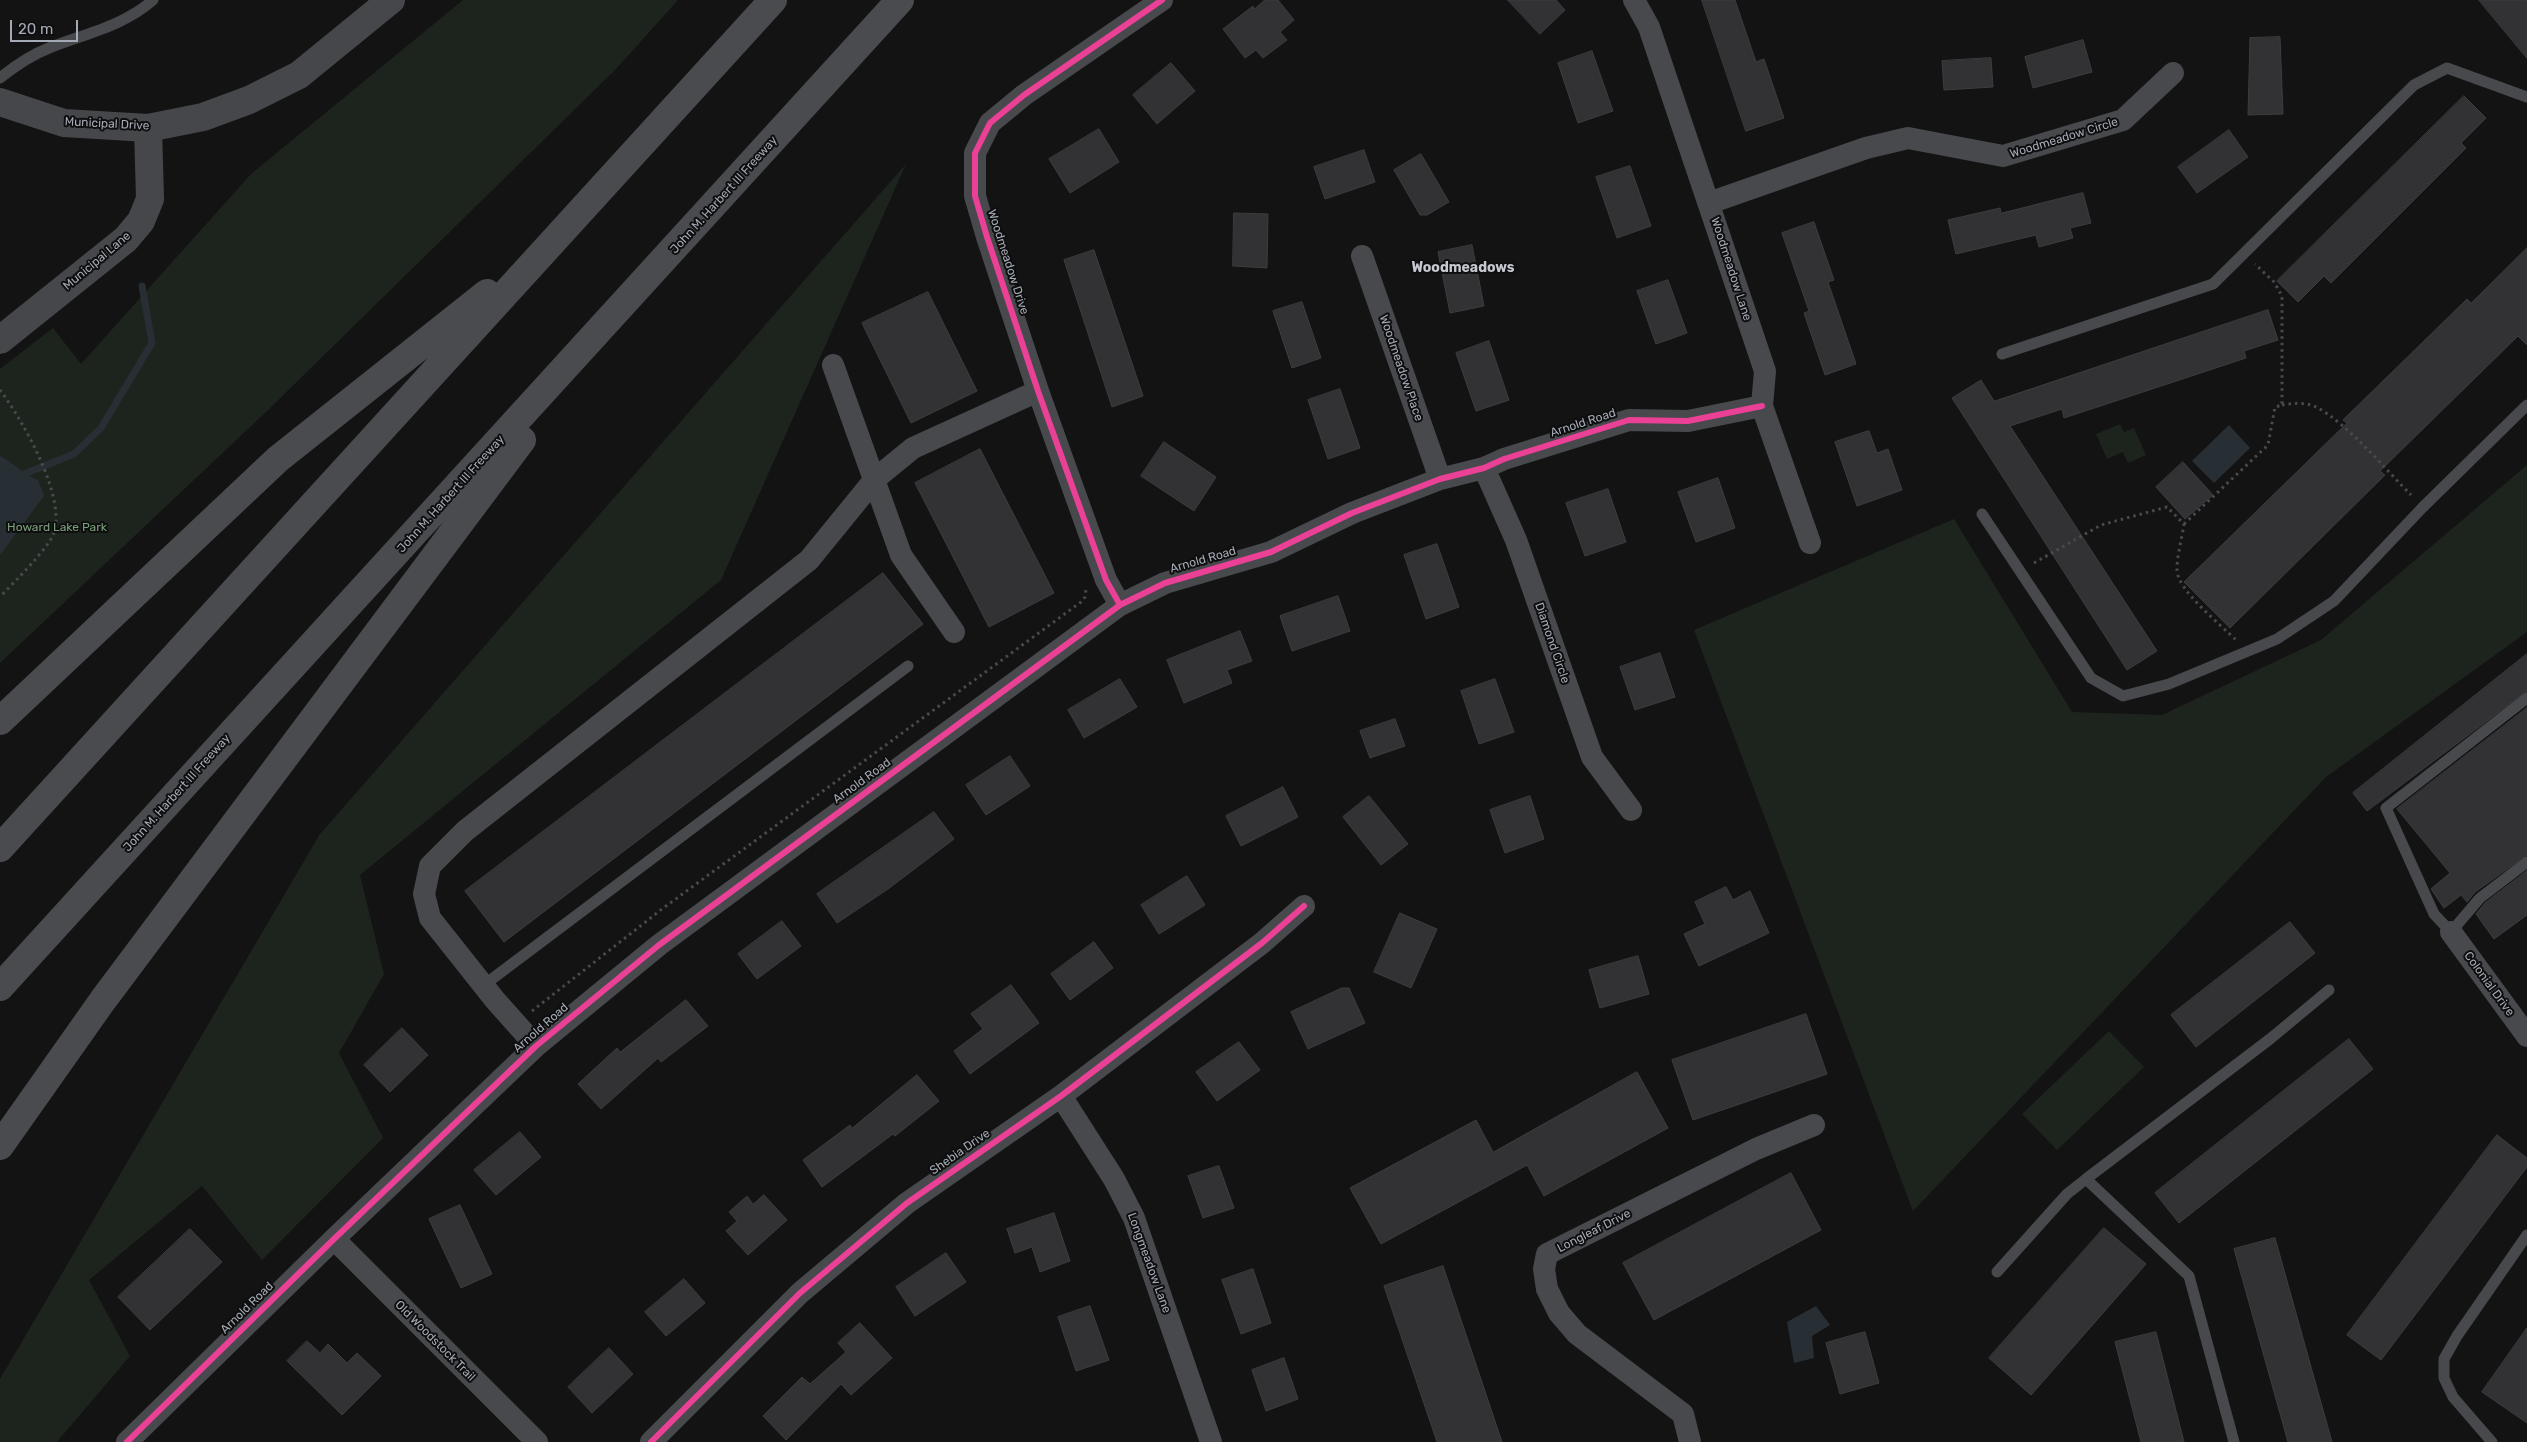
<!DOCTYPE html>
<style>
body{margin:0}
#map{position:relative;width:2527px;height:1442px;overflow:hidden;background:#131313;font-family:Rubik,sans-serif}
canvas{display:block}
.scale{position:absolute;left:10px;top:20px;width:68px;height:22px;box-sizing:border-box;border:2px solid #a4aab5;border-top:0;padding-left:6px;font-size:15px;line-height:18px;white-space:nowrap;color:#a4aab5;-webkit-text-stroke:4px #0e0e0f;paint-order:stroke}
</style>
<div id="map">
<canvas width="2527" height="1442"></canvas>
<div class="scale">20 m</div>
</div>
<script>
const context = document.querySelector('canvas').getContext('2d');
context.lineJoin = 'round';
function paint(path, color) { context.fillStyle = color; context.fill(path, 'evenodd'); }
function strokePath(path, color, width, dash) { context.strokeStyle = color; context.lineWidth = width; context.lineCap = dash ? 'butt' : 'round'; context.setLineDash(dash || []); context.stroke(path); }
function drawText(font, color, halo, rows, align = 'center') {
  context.font = font + ' Rubik,sans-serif'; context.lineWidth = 4; context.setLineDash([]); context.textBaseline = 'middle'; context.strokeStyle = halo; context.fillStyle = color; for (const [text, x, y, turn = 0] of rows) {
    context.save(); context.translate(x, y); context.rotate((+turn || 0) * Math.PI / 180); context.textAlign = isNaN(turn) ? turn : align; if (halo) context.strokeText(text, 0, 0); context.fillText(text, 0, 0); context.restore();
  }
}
const green = new Path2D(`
 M463,0H678L616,69L267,411L0,663V369L53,328L81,364L251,174Z
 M906,164L721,580L360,875L384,974L339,1053L383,1138L262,1260L202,1186L89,1280L130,1356L57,1442H0V1379L320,834Z
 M2120,424L2124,432L2134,428L2146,455L2128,463L2123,452L2107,459L2096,434Z
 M2527,465V632L2326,777L1913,1211L1694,630L1954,519L2072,712L2162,715L2321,640Z
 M2109,1031L2144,1067L2057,1150L2022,1114Z`);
const water = new Path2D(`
 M2229,425L2250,448L2214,483L2192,461Z
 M0,456C14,463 23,474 38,480L44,496L0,555Z
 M1816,1306L1830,1325L1812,1336L1814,1358L1794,1363L1787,1322Z`);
const stream = new Path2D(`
 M24,474L74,454L101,428L152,343L142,286`);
const building = new Path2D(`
 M1265,0H1278L1294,20L1280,32L1287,40L1263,58L1256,50L1245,58L1223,29L1253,6L1254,9Z
 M1508,0H1556L1565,10L1540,34Z
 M1702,0H1735L1756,62L1764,59L1784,118L1746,131Z
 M2479,0H2527V58Z
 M2280,37L2283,114L2248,115L2250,38Z
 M2083,40L2092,72L2033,88L2025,57Z
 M1592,51L1613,111L1578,123L1558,63Z
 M1991,58L1993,87L1944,90L1942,61Z
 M1171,63L1195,91L1157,124L1133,95Z
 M2464,96L2486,118L2461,143L2466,148L2331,283L2324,276L2298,302L2277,281Z
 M1099,129L1119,162L1070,193L1049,159Z
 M2229,130L2248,157L2197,193L2178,167Z
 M1364,150L1375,182L1325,199L1314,167Z
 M1421,154L1449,202L1427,215H1420L1394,170Z
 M1630,166L1651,226L1617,238L1596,177Z
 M2083,193L2091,223L2070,228L2073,238L2039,247L2036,235L1956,254L1948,220L2000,208L2001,213Z
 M1234,213L1268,214L1267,268L1233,266Z
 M1814,222L1834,280L1828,282L1856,364L1825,375L1804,313L1809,311L1782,233Z
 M1472,245L1484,306L1450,313L1438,252Z
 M2527,248V345L2518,336L2380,471L2385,475L2230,628L2184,582L2347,423L2343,420L2467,299L2471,303Z
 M1094,250L1143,396L1112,407L1064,260Z
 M1668,280L1687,333L1656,344L1637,291Z
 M928,292L977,391L911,423L862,323Z
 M1302,302L1321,358L1292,368L1273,311Z
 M2268,310L2278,340L2244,351L2246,358L2064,418L2062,409L2010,426L2157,651L2127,670L1952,398L1981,380L1994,401Z
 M1489,341L1509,400L1476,411L1456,353Z
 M1340,389L1360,448L1328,459L1308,400Z
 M1869,431L1877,453L1888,449L1902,490L1857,506L1835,442Z
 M1164,442L1216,477L1194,511L1141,476Z
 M980,449L1054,593L989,627L915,483Z
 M2183,462L2213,495L2185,519L2156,487Z
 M1718,478L1735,528L1696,542L1678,492Z
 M1608,489L1626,542L1585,556L1566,503Z
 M1437,544L1459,607L1426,619L1404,555Z
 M883,573L923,624L504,942L465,891Z
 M1338,596L1350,631L1292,651L1280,616Z
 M1240,631L1252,661L1227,670L1232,683L1184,703L1167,660Z
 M1660,653L1675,697L1635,710L1620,667Z
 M2527,654V691L2367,811L2353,793Z
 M1120,679L1137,707L1084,738L1068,710Z
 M1495,679L1514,732L1479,744L1461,691Z
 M2527,708V855L2475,892L2467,902L2461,895L2444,908L2431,889L2450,873L2397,809Z
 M1395,719L1405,746L1370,758L1360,731Z
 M1010,756L1030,786L986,815L966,785Z
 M1283,787L1298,817L1241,846L1226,816Z
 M1369,796L1408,844L1381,865L1343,817Z
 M1530,796L1544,839L1505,853L1490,810Z
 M934,812L954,839L888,889L837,923L817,894Z
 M2527,871V915L2494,939L2476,914L2485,903Z
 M1187,876L1205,905L1159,934L1141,905Z
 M1726,887L1733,900L1750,891L1769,933L1699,966L1684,934L1705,924L1695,902Z
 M1400,913L1437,929L1411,988L1374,972Z
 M782,921L801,946L757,979L738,954Z
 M2290,922L2315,953L2196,1047L2171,1015Z
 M1094,942L1113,968L1070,1000L1051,974Z
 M1638,956L1649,994L1600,1008L1589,970Z
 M1011,985L1039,1023L970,1074L954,1051L983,1029L971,1014Z
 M1342,988H1349L1365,1023L1308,1049L1291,1012Z
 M686,1000L708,1026L661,1062L658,1058L601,1109L578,1084L617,1048L620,1052Z
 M1806,1014L1827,1074L1693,1120L1672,1060Z
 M402,1028L428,1055L390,1092L364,1065Z
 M2349,1039L2373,1069L2179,1223L2155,1193Z
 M1239,1042L1260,1070L1217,1101L1196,1072Z
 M1637,1072L1668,1128L1544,1196L1527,1165L1381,1244L1350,1188L1476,1120L1493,1152Z
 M917,1075L939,1101L895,1136L893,1134L822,1187L803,1160L850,1125L852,1128Z
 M520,1132L541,1157L496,1195L474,1170Z
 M2497,1135L2527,1158V1167L2381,1360L2347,1335Z
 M1219,1166L1234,1208L1203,1218L1188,1176Z
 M1791,1173L1821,1230L1654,1320L1623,1263Z
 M764,1195L787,1220L748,1255L726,1231L737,1221L729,1212L747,1196L753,1204Z
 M460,1205L492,1274L461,1288L429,1219Z
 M1054,1213L1070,1261L1040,1272L1032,1247L1015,1253L1007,1229Z
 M2104,1228L2146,1264L2031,1395L1989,1358Z
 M190,1229L222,1262L150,1330L118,1297Z
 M2275,1238L2332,1442H2288L2234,1249Z
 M946,1253L966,1282L915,1316L896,1287Z
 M1443,1266L1502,1442H1437L1384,1286Z
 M1253,1269L1271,1323L1241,1334L1222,1280Z
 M684,1279L705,1303L666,1336L645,1312Z
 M1090,1306L1109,1360L1076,1371L1058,1317Z
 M860,1323L892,1358L851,1395L841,1384L786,1440L763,1416L802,1377L810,1384L846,1352L838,1343Z
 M2527,1328V1423L2482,1392Z
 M1865,1332L1879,1383L1840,1394L1826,1343Z
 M2156,1332L2184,1442H2141L2115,1342Z
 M307,1341L320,1353L328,1344L347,1363L357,1353L381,1376L342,1415L287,1361Z
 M609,1348L633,1374L592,1413L568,1387Z
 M1284,1358L1298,1399L1266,1411L1252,1370Z`);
const path = new Path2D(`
 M0,390C22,419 72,505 51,539C38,559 16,580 0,597
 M2282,405C2294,403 2305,402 2316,407C2346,422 2387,471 2411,495
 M2184,524L2268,445L2275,407L2282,405V296L2274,282L2255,264
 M2034,563L2101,525L2167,507L2184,524C2182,538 2177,555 2177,570C2177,590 2221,625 2236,640
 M532,1011L662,909L1081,602L1085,597L1086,589`);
const lane = new Path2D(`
 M0,78C15,66 31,55 49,48C84,34 124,26 153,0
 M2002,354L2213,284L2414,85L2447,68L2527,97
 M1982,514L2091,678L2123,696L2169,684L2277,639L2334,601L2423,507L2527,405
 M2527,698L2386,808L2434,914L2451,932L2480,898L2527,862
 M484,985L908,666
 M1997,1272L2067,1194L2086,1179
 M2234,1442L2189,1276L2086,1179L2270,1039L2329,990
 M2492,1442L2453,1397L2444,1378V1359L2457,1336L2527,1235`);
const street = new Path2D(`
 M1634,0L1649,27L1765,371L1762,406L1810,543
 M1709,203L1866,148L1908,138L2003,156L2123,120L2173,73
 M1362,256L1440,479
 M833,365L901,555L954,632
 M1484,468L1516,540L1592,757L1631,810
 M1120,605L1106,580L1038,391L987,237L975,196V153L990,123L1024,95L1162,0
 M2451,932L2527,1036
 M536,1046L495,1000L430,918L424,894L430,866L465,831L809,560L875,479L913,448L1038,391
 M1061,1096L1114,1179L1134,1218L1211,1442
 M334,1239L537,1442
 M127,1442L334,1239L536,1046L659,945L1120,605L1165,583L1271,552L1352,513L1440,479L1484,468L1504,459L1629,420L1688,421L1762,406
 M651,1442L800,1293L907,1203L1061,1096L1262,943L1304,906
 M1690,1442L1683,1414L1577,1334L1559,1313L1547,1289L1544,1269L1547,1254L1756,1149L1814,1125`);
const secondary = new Path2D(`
 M0,102L64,123L148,128L203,117L249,100L299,75L391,0
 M0,340L126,239L141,221L150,199L148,128`);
const highway = new Path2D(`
 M0,721L278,459L487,293
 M0,848L773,0
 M0,987L900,0
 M0,1146L103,1000L522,440`);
const cycleway = new Path2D(`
 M1120,605L1106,580L1038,391L987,237L975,196V153L990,123L1024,95L1162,0
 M127,1442L334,1239L536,1046L659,945L1120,605L1165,583L1271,552L1352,513L1440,479L1484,468L1504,459L1629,420L1688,421L1762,406
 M651,1442L800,1293L907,1203L1061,1096L1262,943L1304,906`);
const streetNames = [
 ["Municipal Drive",107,124,3],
 ["Woodmeadow Circle",2064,138,-17],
 ["John M. Harbert III Freeway",724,195,-48],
 ["Municipal Lane",97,261,-40],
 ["Woodmeadow Drive",1008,262,72],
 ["Woodmeadow Lane",1731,269,72],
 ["Woodmeadow Place",1401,368,71],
 ["Arnold Road",1583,423,-18],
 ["John M. Harbert III Freeway",451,494,-48],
 ["Arnold Road",1203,560,-16],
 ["Diamond Circle",1552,643,71],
 ["Arnold Road",862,781,-36],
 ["John M. Harbert III Freeway",177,793,-48],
 ["Colonial Drive",2489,984,54],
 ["Arnold Road",541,1028,-41],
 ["Shebia Drive",960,1152,-35],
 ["Longleaf Drive",1594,1231,-27],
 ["Longmeadow Lane",1149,1263,70],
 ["Arnold Road",247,1308,-44],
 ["Old Woodstock Trail",435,1341,45]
];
const parkNames = [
 ["Howard Lake Park",57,528]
];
const neighbourhoodNames = [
 ["Woodmeadows",1463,268]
];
paint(green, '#1d241d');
paint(water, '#272f35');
strokePath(stream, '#272f35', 7);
paint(building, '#323234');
strokePath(building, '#3b3d3f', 1);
strokePath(path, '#494a4e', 3, [2.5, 4]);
strokePath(lane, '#47494c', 11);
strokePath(street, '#47494c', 22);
strokePath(secondary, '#46474a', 28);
strokePath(highway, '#4a4b4e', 28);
strokePath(cycleway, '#ea4096', 6);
drawText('12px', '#a4aab5', '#0e0e0f', streetNames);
drawText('12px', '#7aa07b', '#0e0e0f', parkNames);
drawText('bold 14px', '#c5c8d1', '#0e0e0f', neighbourhoodNames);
</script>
